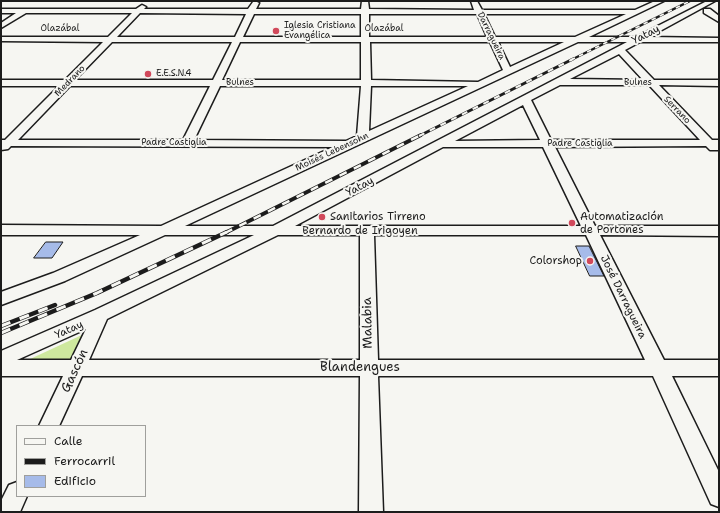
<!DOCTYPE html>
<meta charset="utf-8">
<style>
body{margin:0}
#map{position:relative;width:720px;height:513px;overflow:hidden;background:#f6f6f2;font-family:"Shantell Sans",sans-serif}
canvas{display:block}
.frame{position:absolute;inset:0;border:2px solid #1c1c1c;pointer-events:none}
.legend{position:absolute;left:16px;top:425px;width:130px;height:72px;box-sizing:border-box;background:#f6f6f2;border:1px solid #9f9f9c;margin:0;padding:5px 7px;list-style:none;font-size:12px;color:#1c1c1c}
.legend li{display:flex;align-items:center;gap:8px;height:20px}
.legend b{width:20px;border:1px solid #9f9f9c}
</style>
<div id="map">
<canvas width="720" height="513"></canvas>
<div class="frame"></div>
<ul class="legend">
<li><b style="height:5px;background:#f6f6f2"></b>Calle</li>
<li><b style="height:5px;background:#1c1c1c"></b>Ferrocarril</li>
<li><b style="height:11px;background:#a6bbe9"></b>Edificio</li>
</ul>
</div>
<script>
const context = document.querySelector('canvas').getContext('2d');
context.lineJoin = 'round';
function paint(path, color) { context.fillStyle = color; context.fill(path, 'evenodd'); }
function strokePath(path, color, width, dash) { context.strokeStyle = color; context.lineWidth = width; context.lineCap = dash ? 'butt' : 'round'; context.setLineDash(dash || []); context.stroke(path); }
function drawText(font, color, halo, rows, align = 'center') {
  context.font = font + ' "Shantell Sans",sans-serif'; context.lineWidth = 4; context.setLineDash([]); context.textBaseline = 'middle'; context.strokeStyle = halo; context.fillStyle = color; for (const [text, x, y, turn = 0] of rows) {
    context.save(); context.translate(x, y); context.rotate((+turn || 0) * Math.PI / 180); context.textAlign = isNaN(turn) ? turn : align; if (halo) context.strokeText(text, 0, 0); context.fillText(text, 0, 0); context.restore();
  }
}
const green = new Path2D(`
 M84,334L71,359L28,360Z`);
const building = new Path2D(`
 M46,242H63L52,258H34Z
 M576,246H589L604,276H590Z`);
const minor = new Path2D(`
 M255,1L259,3L256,9H361L362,1H368L369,9L474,10L471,1H477L482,10H635L655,1H664L589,37H636L707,1H715L649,37L719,38V42H640L625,50L654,80H719V86L659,85L712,140H719L718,150H710L706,146L555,147L595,226H719V236L600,235L664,360H719V376H672L719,472V507L711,504L653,376H378L383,512H359L360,376H82L59,426H39L63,376H1V351L95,310L254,235H165L65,281L1,305V292L53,273L140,235H1V225L161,226L333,147L11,146L8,149L1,150V140H5L59,86H1V80H65L103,42L1,41V37H108L132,13H26L1,28V23L16,13H1V9H136L142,5L146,7L144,9H248L253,2ZM140,13L246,14L235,37H117ZM254,14H361V37H243ZM369,14H477L487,37H369ZM484,14H626L575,37H495ZM112,42H232L213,80H75ZM240,42H361V80H222ZM370,42H490L503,70L478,82L371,80ZM498,42H564L510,67ZM578,42H627L273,226H185ZM619,54L643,80L570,79ZM560,85H649L700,140H551L531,100ZM70,86H210L183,140H18ZM220,86H361L357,136L346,141L194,140ZM371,86H468L369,131ZM523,105L540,140L455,141ZM443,147H543L581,226H295ZM278,235H360V360H89L107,319ZM374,235H586L645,360H378ZM86,329L71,360H17Z
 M704,9H710L719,16V22L704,13Z
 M17,482V496H27L20,512H1V501L9,485Z`);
const railFar3 = new Path2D(`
 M571,60L690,1`);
const railFar2 = new Path2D(`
 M419,136L573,59`);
const railFar1 = new Path2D(`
 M225,233L421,135`);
const rail = new Path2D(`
 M1,326L55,305
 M1,333L97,293L227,232`);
const markers = [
 [276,31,4,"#d1495b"],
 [148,74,4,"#d1495b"],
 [322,217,4,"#d1495b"],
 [572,223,4,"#d1495b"],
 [590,261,4,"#d1495b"]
];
const farPoinames = [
 ["Iglesia Cristiana",284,26],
 ["Evangélica",284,36],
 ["E.E.S.N.4",156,74]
];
const farStreetnames = [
 ["Olazábal",60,29],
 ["Olazábal",384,29],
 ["Darragueira",491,36,64],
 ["Medrano",70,81,-46],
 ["Bulnes",240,83],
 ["Bulnes",638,83],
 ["Serrano",677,110,46],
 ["Padre Castiglia",174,143],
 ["Padre Castiglia",580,144],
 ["Moisés Lebensohn",332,152,-25]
];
const streetNames = [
 ["Yatay",646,35,-27],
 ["Yatay",360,187,-28],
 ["Bernardo de Irigoyen",360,231],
 ["José Darragueira",623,297,64],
 ["Yatay",69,330,-24]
];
const poiNames = [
 ["Sanitarios Tirreno",330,217],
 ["Automatización",580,217],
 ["de Portones",580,230],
 ["Colorshop",582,261,"right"]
];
const nearStreetnames = [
 ["Malabia",368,323,-91],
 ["Blandengues",360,368],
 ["Gascón",75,371,-65]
];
paint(green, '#cee89e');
paint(building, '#a6bbe9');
strokePath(building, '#1c1c1c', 1);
strokePath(minor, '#1c1c1c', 3);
paint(minor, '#f6f6f2');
strokePath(railFar3, '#1c1c1c', 2.5);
strokePath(railFar2, '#1c1c1c', 3);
strokePath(railFar1, '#1c1c1c', 4);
strokePath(rail, '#1c1c1c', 4.5);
strokePath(railFar3, '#f6f6f2', 1.5, [4.5]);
strokePath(railFar2, '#f6f6f2', 2, [6]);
strokePath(railFar1, '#f6f6f2', 2.5, [8]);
strokePath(rail, '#f6f6f2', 3, [10]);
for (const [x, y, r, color] of markers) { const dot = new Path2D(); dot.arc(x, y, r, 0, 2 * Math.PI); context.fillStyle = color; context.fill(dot); strokePath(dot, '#f6f6f2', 1.5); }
drawText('9px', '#1c1c1c', '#f6f6f2', farPoinames, 'left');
drawText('9px', '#1c1c1c', '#f6f6f2', farStreetnames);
drawText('11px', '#1c1c1c', '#f6f6f2', streetNames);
drawText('11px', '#1c1c1c', '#f6f6f2', poiNames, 'left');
drawText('13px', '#1c1c1c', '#f6f6f2', nearStreetnames);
</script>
